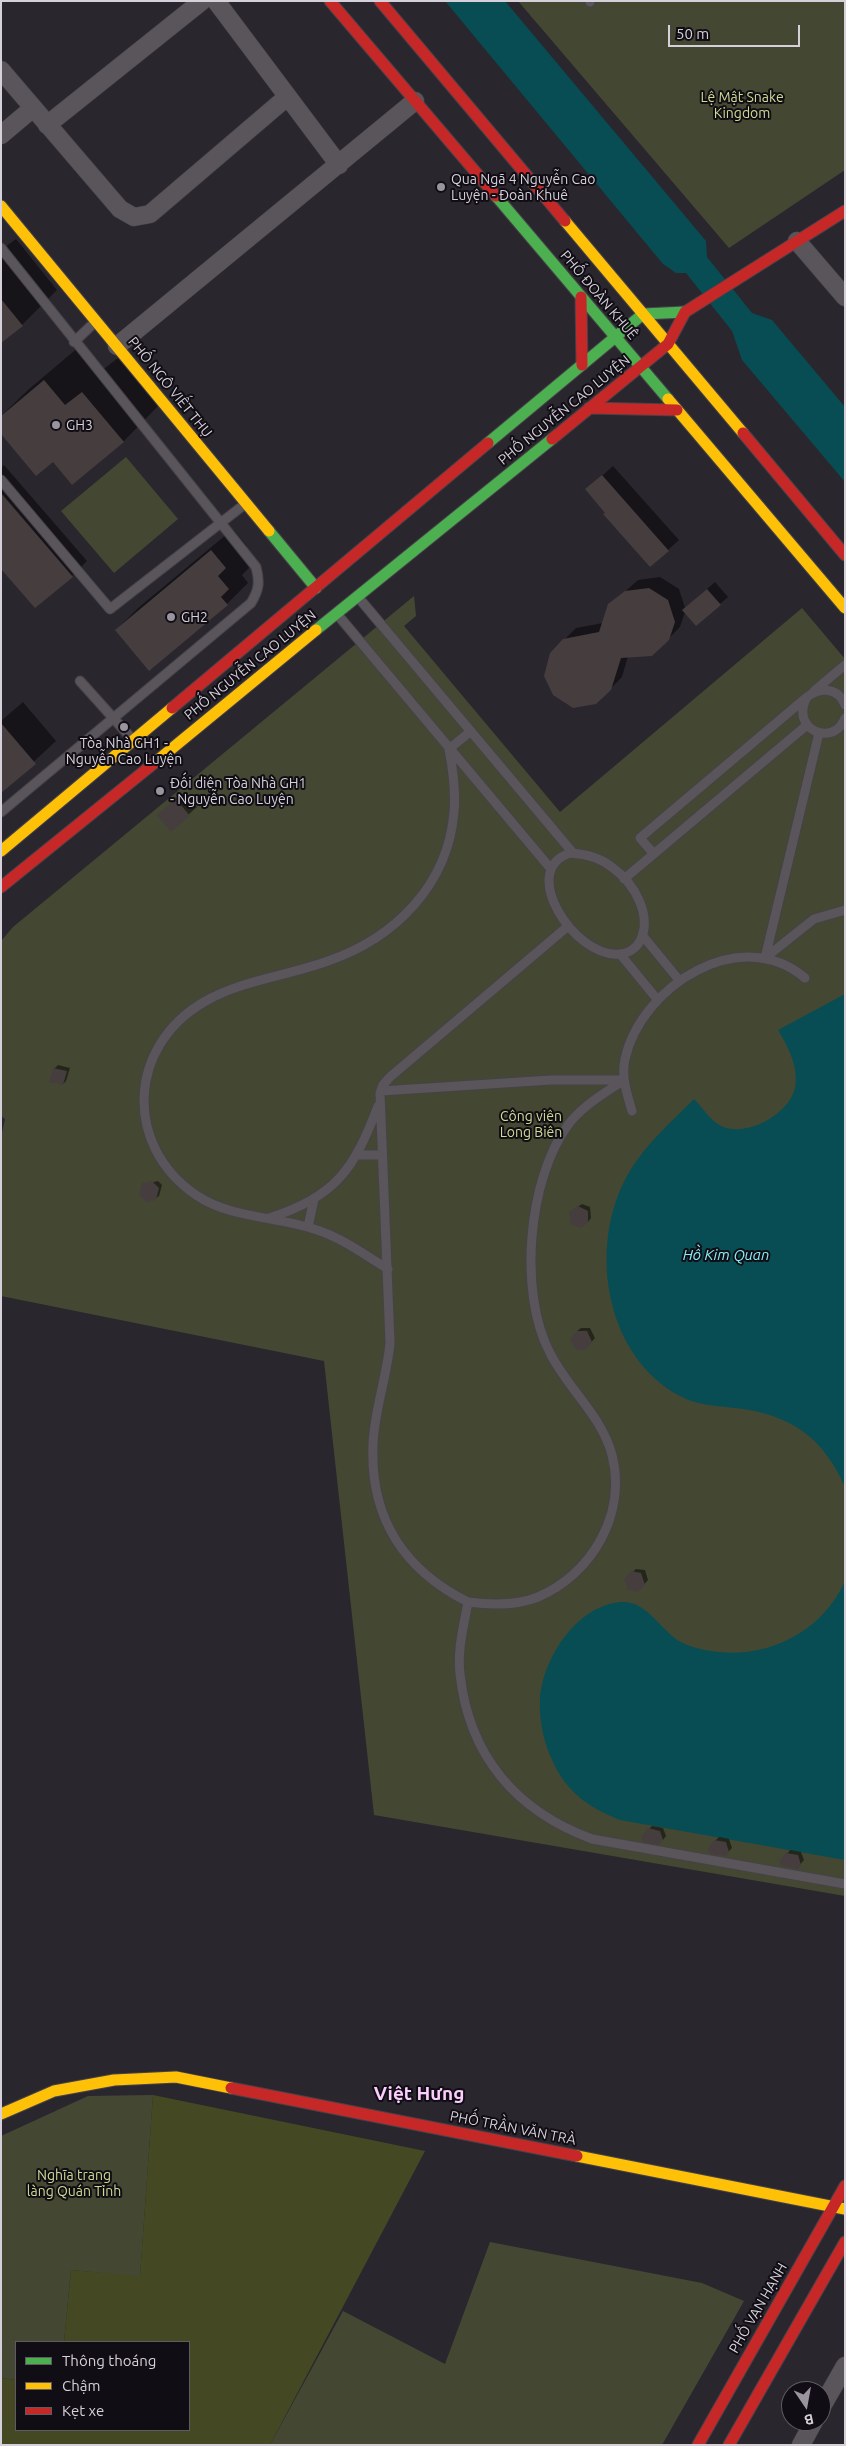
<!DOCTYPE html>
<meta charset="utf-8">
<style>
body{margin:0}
#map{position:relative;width:846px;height:2446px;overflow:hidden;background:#2a262e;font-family:Ubuntu,sans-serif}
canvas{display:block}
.frame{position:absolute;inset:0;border:2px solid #d6d0da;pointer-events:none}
.legend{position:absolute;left:15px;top:2341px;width:175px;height:90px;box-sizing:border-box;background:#110d14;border:1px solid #605b63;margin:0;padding:6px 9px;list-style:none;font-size:15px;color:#d6d0da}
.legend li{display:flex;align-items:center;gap:10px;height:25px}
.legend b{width:25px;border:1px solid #605b63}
.north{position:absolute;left:781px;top:2381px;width:50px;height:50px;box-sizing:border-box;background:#110d14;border:1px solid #605b63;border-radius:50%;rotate:168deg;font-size:14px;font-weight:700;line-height:20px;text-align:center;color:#d6d0da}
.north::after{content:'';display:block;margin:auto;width:18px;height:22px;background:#9a949e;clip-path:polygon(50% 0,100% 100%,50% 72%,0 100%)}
.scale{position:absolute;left:668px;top:25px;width:132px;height:22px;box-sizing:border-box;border:2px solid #d6d0da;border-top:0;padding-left:6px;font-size:15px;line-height:18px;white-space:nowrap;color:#d6d0da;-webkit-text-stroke:4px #110d14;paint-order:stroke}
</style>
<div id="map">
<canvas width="846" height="2446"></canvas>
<div class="frame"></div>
<ul class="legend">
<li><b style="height:6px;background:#4caf50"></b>Thông thoáng</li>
<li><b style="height:6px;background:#ffc107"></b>Chậm</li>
<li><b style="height:6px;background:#c62828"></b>Kẹt xe</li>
</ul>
<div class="north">B</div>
<div class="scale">50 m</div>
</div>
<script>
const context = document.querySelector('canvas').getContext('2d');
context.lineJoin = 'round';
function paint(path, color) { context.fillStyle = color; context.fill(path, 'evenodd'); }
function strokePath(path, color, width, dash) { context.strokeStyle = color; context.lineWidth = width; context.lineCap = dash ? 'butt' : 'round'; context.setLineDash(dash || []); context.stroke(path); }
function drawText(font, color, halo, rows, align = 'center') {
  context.font = font + ' Ubuntu,sans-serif'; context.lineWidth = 4; context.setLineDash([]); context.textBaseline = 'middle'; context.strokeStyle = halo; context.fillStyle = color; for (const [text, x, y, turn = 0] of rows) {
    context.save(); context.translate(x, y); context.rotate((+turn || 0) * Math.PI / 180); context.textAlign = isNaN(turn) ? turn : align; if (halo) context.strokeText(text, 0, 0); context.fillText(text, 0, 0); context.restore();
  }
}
const green = new Path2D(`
 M518,1H845V170L729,248Z
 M126,457L178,519L114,573L61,511Z
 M414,596L416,616L404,626L560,812L802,608L845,659V1896L374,1815L324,1361L1,1296V1137L5,1119L1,1116V941L13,927Z
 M153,2095L140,2277L71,2270L64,2342H16V2380L1,2378V2136L88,2096Z
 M490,2242L702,2283L744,2301L662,2445H270L343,2311L445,2364Z`);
const forest = new Path2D(`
 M153,2095L425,2151L270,2445H1V2378L16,2380V2430H189V2342H64L71,2270L140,2276Z`);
const water = new Path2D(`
 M445,1H505L706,241L707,257L752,313L772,320L845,407V482L742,360L732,331L686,273H676L663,264Z
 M845,994V1487C823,1437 790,1414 735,1408C717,1406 696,1405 680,1396C602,1355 587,1239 631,1169C648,1142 672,1121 694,1099C702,1107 710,1120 721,1126C747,1138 789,1114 795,1088C799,1067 788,1047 778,1030Z
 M845,1581V1860L620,1820C590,1808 567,1793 553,1762C544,1743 539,1722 540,1700C542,1659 577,1605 621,1602C646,1600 660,1629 679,1641C689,1647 700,1649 711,1651C765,1660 822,1633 845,1581Z`);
const shadow = new Path2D(`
 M16,239L57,290L22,325L1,341V250Z
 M80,346L101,371L118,358L158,406L124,441L73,483L53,460L1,416L29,389Z
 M4,465L87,561L72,576L1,567V468Z
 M613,466L679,540L668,550L587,489Z
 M233,529L247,546L239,554L250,567L242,575L248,583L227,604L116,630L138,608Z
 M660,577L679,589L685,608L715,582L728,597L696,625L685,612L680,627L668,639L628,656L622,677L610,689L551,653L576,628L603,623L610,605L638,580Z
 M23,702L56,741L1,792V721Z
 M184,793L197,807L171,830L166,808Z
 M58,1065L70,1068L66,1081L63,1084L54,1069Z
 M158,1181L162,1185L159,1196L155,1199L144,1184Z
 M582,1204L590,1207L591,1218L588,1222L574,1209Z
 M581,1328H590L595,1338L589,1345L577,1331Z
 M636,1569L645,1570L648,1580L638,1591L625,1579Z
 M652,1826L663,1828L666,1836L663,1840L649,1829Z
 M719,1837L729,1839L732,1848L725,1855L715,1841Z
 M790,1850L801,1852L804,1860L797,1868L787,1854Z`);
const building = new Path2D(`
 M1,299L23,326L1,343Z
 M44,380L65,405L82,392L124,442L72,485L53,462L36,476L1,434V416Z
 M602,475L669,551L650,567L603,514L605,513L585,489Z
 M1,493L73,577L35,608L1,569Z
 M211,550L226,568L218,576L229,589L221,597L228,605L149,671L115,630Z
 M649,588L668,600L675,622L669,640L652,656L621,658L611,690L596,704L573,708L553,695L544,676L550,653L563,639L599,632L608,604L625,591Z
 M707,589L721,605L696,626L682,610Z
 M1,723L36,764L1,793Z
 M176,799L190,816L171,832L157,815Z
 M53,1068L67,1071L63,1085L49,1082Z
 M152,1181L159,1188L156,1200L146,1202L139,1195L142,1183Z
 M578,1206L588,1211V1223L580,1228L570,1224L569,1212Z
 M577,1331H587L592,1342L586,1350H576L570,1339Z
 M631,1571L641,1573L645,1585L638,1592L628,1590L624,1579Z
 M648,1828L660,1831L663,1840L659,1845L643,1842L641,1837Z
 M714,1840L726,1842L729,1852L726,1856L709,1854L708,1848Z
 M786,1853L798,1855L801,1865L798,1869L781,1866L779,1861Z`);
const lane = new Path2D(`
 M590,2V1
 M1,248L256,567C260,582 259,590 251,603L1,812
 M74,342L94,323
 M1,480L110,609L245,504
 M358,597L573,853
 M337,614L551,869
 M80,681L133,740
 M814,691L845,665
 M845,705C838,687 820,687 807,697C789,730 834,748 845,718
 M571,853C586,854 601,858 613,868C634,883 653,916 640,941C636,949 627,954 619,954C574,958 517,868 571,853Z
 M654,854L640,838L807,697
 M624,879L807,725
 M643,936L679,980
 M620,954L657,999
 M765,958L819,733
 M765,958L814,919L845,910
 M624,1080C605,1093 582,1106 568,1125C528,1179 518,1293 550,1353C568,1389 602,1416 612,1455C627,1514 592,1574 538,1597C516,1606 491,1605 468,1602C464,1625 457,1650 460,1674C469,1756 516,1811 592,1839L845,1884
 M381,1091L551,1080H623
 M632,1111C627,1094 621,1077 625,1059C641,986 741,923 805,978
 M357,1155H382
 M269,1218C336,1197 354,1169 378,1106
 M308,1227L314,1199
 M388,1269C365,1255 342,1238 317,1230C278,1216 231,1219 196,1195C123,1145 128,1046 204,1002C242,980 287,976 328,961C395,938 448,885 454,812C456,791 453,770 449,749L471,731
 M468,1602C404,1570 370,1518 373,1445C374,1411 387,1377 390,1343L380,1093L383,1085L390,1077L567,927`);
const street = new Path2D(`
 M216,1L339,165
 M1,70L120,209L134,217L150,214L287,97
 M47,125L202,1
 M1,135L33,108
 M797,241L845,297
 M117,346L415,101
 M821,2408L845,2366
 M801,2445L814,2421`);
const fast = new Path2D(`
 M496,196L668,399
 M488,443L643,314L685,312
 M269,531L316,588
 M316,630L552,439`);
const slow = new Path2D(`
 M1,206L269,531
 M565,221L743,433
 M668,399L845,608
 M158,760L316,630
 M1,851L172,708
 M1,2114L54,2091L114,2080L176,2077L231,2088
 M577,2156L845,2209`);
const jam = new Path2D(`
 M330,1L496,196
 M380,1L565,221
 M581,297L582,365
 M589,408L677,410
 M743,433L845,555
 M552,439L668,344L685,312L845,211
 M172,708L488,443
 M1,887L158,760
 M231,2088L577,2156
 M698,2445L845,2186
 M729,2445L845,2242`);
const markers = [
 [441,187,5,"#9a949e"],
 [56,425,5,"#9a949e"],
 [171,617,5,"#9a949e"],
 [124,727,5,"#9a949e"],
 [160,791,5,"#9a949e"]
];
const parkNames = [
 ["Lệ Mật Snake",742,97],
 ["Kingdom",742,113],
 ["Công viên",531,1116],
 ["Long Biên",531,1132],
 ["Nghĩa trang",74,2175],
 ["làng Quán Tỉnh",74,2191]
];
const poiNames = [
 ["Qua Ngã 4 Nguyễn Cao",451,179],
 ["Luyện - Đoàn Khuê",451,195],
 ["GH3",66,425],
 ["GH2",181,617],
 ["Tòa Nhà GH1 -",124,743,"center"],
 ["Nguyễn Cao Luyện",124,759,"center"],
 ["Đối diện Tòa Nhà GH1",170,783],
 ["- Nguyễn Cao Luyện",170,799]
];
const streetNames = [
 ["PHỐ ĐOÀN KHUÊ",599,295,50],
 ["PHỐ NGÔ VIẾT THỤ",170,387,51],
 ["PHỐ NGUYỄN CAO LUYỆN",564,410,-39],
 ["PHỐ NGUYỄN CAO LUYỆN",250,665,-39],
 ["PHỐ TRẦN VĂN TRÀ",513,2128,11],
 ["PHỐ VẠN HẠNH",758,2308,-60]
];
const waterNames = [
 ["Hồ Kim Quan",726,1255]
];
const districtNames = [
 ["Việt Hưng",419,2094]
];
paint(green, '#444832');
paint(forest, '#444924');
paint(water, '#074d53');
paint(shadow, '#0007');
paint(building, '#463d3e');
strokePath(lane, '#464249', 11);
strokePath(street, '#464249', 19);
strokePath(fast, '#464249', 13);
strokePath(slow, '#464249', 13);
strokePath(jam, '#464249', 13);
strokePath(lane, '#59555b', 9);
strokePath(street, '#59555b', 18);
strokePath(fast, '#4caf50', 11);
strokePath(slow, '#ffc107', 11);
strokePath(jam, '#c62828', 11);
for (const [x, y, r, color] of markers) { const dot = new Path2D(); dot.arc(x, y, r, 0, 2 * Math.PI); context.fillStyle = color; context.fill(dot); strokePath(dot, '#110d14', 2); }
drawText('14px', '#cfdd94', '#110d14', parkNames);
drawText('14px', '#d6d0da', '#110d14', poiNames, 'left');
drawText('14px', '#d6d0da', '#110d14', streetNames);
drawText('italic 15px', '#88eef7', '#110d14', waterNames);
drawText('bold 19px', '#fbcefe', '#110d14', districtNames);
</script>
